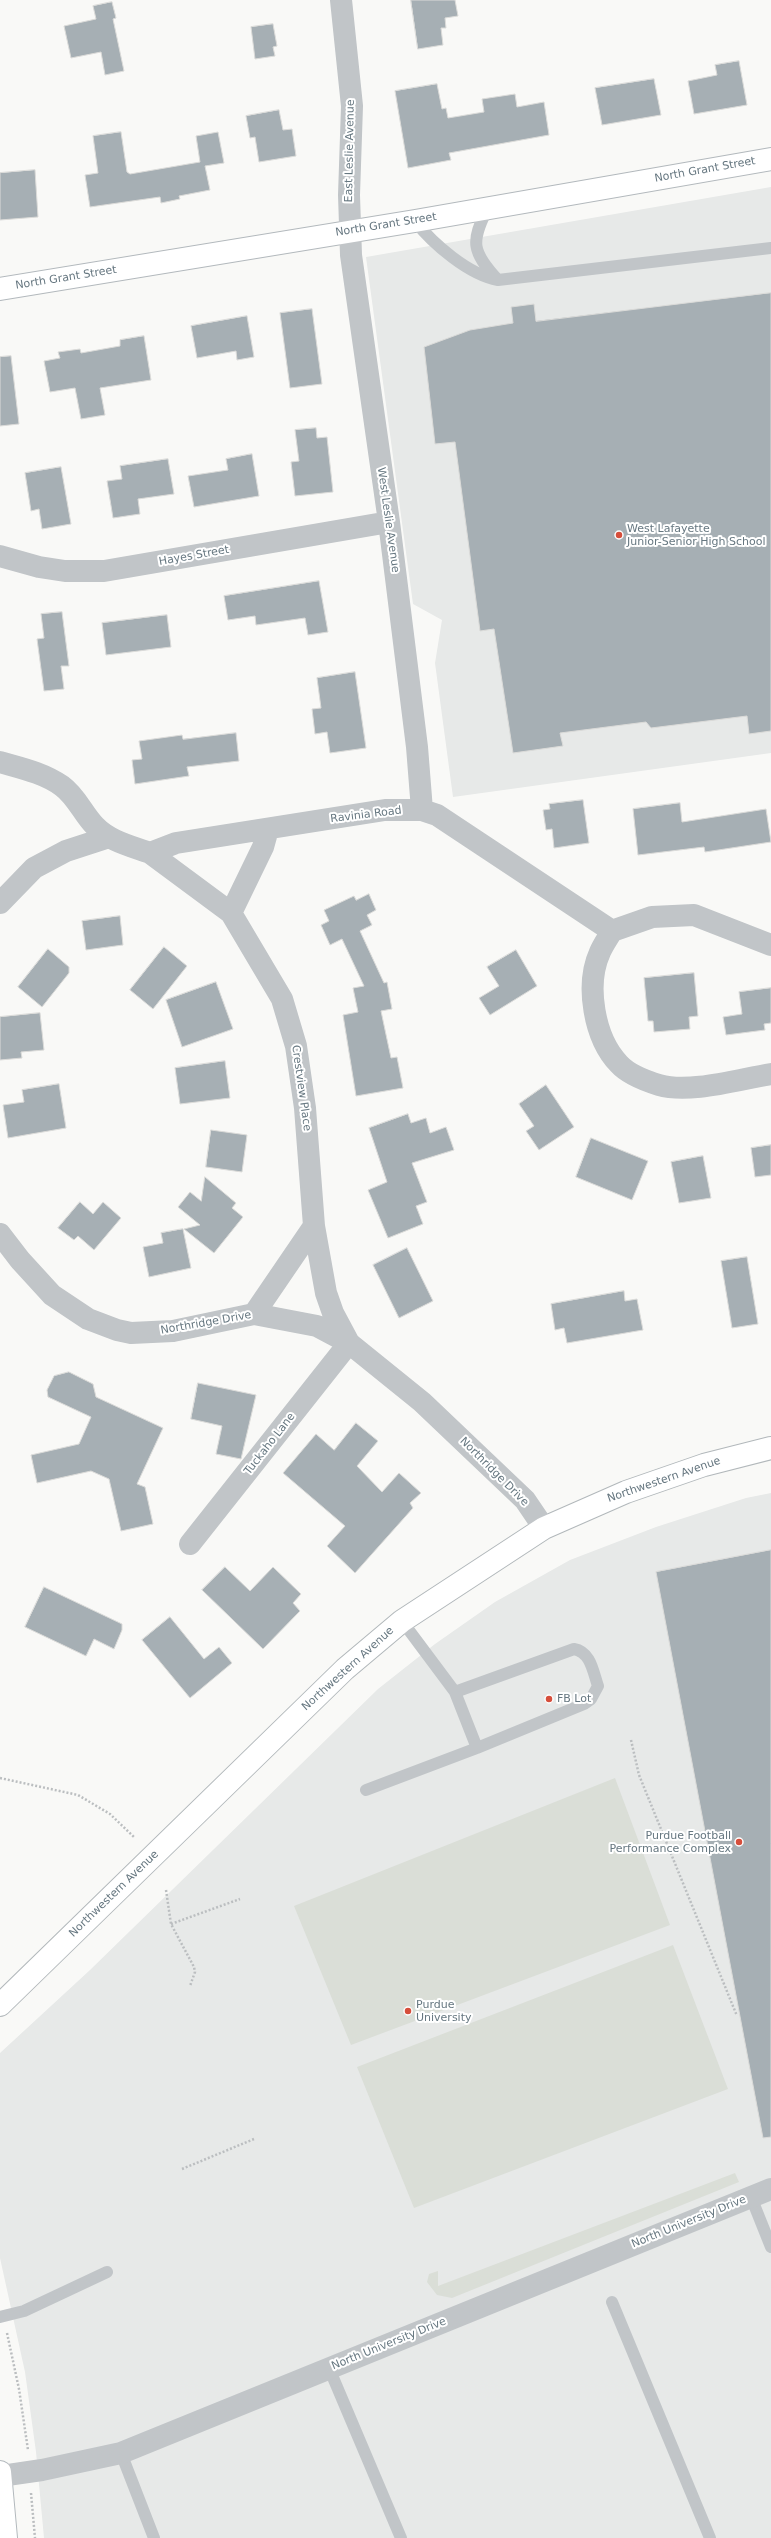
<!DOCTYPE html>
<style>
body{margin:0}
canvas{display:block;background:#f9f9f7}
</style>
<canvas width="771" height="2538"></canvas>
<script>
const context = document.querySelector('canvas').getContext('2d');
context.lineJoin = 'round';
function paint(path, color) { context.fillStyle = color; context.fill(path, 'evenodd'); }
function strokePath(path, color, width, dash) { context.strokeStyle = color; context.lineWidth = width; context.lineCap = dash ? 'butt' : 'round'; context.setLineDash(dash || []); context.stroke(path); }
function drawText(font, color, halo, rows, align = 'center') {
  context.font = font + ' "DejaVu Sans",sans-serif'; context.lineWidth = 4; context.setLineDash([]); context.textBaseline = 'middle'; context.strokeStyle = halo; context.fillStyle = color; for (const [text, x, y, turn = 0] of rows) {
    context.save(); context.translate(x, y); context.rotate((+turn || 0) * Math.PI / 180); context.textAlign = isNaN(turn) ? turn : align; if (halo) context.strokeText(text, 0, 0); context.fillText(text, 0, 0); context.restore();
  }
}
const built = new Path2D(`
 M771,187V753L453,797L435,663L442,620L413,604L366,257Z
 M771,1493V2538H44L36,2452L25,2372L0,2258V2053L90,1970L378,1689L435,1644L495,1602L570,1560L656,1527L746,1498Z`);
const green = new Path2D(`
 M615,1778L670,1925L351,2045L294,1906Z
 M673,1945L728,2089L414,2208L357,2067Z
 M735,2173L739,2182L452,2298L437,2295L427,2282L429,2274L438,2271V2286Z`);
const building = new Path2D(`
 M411,0H455L458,16L445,18L446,28H441L443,45L418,49Z
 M112,2L116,18L113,19L124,71L105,75L101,52L71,58L64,26L96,19L93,6Z
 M273,24L277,46L273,47L275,56L255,59L251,27Z
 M739,61L747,105L694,114L688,81L717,75L715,65Z
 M654,79L661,115L602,125L595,88Z
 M437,84L442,109L446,108L448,118L484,112L482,99L515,94L517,107L544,102L549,135L449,153L451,160L408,168L395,91Z
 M279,110L283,130L292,129L296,156L259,162L255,137L250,138L246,116Z
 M121,132L127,172L130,174L200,162L196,136L218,132L224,163L205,166L210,190L179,196L180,199L161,203L160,197L90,207L85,175L98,173L93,136Z
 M35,170L38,217L0,220V173Z
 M771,293V731L749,734L747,716L651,728L646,722L560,733L563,746L513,753L494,629L480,631L455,442L435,444L424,347L470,330L513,323L511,307L534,304L536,321Z
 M312,309L322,384L290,388L280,313Z
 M247,316L254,357L237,360L236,351L197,358L191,326Z
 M144,336L151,380L100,388L105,415L81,419L75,388L50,392L44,361L60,358L58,352L80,349L81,353L120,346V340Z
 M11,356L19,424L0,426V357Z
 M316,428L317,438L327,437L333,492L295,496L291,462L299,461L295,430Z
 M252,454L259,496L194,507L188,476L228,470L226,459Z
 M168,459L174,494L138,499L140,514L113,518L107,481L122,479L120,466Z
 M61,467L71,524L42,529L39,509L31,511L25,473Z
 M319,581L328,632L308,635L305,618L256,625L255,616L228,620L224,596Z
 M62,612L69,666H61L64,689L44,691L37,639L44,638L41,614Z
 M167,615L171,647L106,655L102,623Z
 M355,672L366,748L330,753L327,732L315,734L312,709L321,708L317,678Z
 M236,733L239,761L187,767L189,776L135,784L132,760L142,759L139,741L182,735L183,739Z
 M583,800L589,843L554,848L552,829L546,830L543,810L550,809L549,804Z
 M680,803L682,822L766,809L771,842L705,852L704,847L638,855L633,809Z
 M369,894L376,910L367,915L372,925L360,931L384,983L387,982L392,1009L381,1011L391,1058L397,1057L403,1088L356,1096L343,1015L358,1012L353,988L364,986L342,939L330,945L321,925L329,921L324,910L354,896L356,900Z
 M120,916L123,945L86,950L82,921Z
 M164,947L187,966L153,1009L130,990Z
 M48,949L69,967V973L42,1007L18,987Z
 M516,950L537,986L490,1015L479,998L499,986L487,967Z
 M694,973L698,1016L689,1017L690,1029L654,1032L653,1021H648L644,978Z
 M216,982L233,1029L182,1047L166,1000Z
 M771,988V1023L764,1024L765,1030L726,1035L723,1017L742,1014L739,992Z
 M40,1013L44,1050L21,1052L22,1058L0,1060V1017Z
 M225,1061L230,1098L180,1104L175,1068Z
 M59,1084L66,1128L8,1138L3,1105L24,1102L22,1090Z
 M546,1085L574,1127L539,1150L526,1131L534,1126L519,1104Z
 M408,1114L411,1123L426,1118L430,1133L446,1127L454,1150L412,1163L427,1202L416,1206L423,1224L388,1238L368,1190L387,1182L369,1128Z
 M211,1130L247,1135L242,1172L206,1167Z
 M591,1138L648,1161L632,1200L576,1177Z
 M771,1145V1175L755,1177L751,1148Z
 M703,1156L711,1198L679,1203L671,1162Z
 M205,1177L236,1203L232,1208L243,1217L214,1253L184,1229L200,1225L178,1207L190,1192L201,1201Z
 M80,1202L93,1214L103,1202L121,1218L94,1250L78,1236L74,1240L58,1228Z
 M183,1229L191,1268L149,1277L143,1247L163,1243L161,1233Z
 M407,1248L433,1301L399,1318L373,1265Z
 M747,1257L758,1324L732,1328L721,1261Z
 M624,1291L625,1301L637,1299L643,1330L567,1343L564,1328L555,1330L551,1304Z
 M69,1372L93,1384L96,1397L163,1428L137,1484L145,1487L153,1524L121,1531L109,1479L91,1471L37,1483L31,1455L79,1444L91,1417L48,1397L47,1390L54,1376Z
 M198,1383L256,1395L241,1459L216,1454L222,1426L191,1419Z
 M356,1423L378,1441L357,1466L382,1492L399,1473L421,1493L410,1503L413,1508L355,1573L327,1546L345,1526L283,1473L316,1434L334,1450Z
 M771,1550V2137L763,2138L656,1572Z
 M225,1567L250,1591L273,1567L301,1594L293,1603L300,1611L263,1649L202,1590Z
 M44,1587L122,1624V1630L114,1649L94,1639L86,1656L25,1627Z
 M170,1617L204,1659L219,1647L232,1663L190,1698L142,1640Z`);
const path = new Path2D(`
 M631,1740L639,1775L737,2016
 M0,1778L78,1795L110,1814L134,1837
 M166,1890L171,1924L194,1967L195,1972L190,1986
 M171,1924L240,1899
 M182,2169L254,2139
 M7,2333L19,2389L28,2450
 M31,2493L35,2538`);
const lane = new Path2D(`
 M488,208C470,242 472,252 498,280
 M415,221C433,244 469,275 498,280L771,248
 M402,1621L455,1692L477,1748L584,1704L591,1699L598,1686C593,1672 591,1652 574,1649L455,1692
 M366,1790L477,1748
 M751,2197L771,2247
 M612,2302L710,2538
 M0,2317L24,2311L107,2272
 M329,2368L401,2538
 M121,2453L154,2538`);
const street = new Path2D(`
 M341,0L352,106L349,195L351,255L389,522L417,747L422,810
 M0,556L39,567L65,571H104L389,522
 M0,762C21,768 44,773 62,786C77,797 83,814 95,826C109,841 131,846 150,853L176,843L385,810H422L437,815L612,931L652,917L694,915L771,945
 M150,853L231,913L282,999L296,1046L305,1108L314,1226L254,1314
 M0,903L34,868L66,851L109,837
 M231,913L263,847L268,829
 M612,931C608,938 603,945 600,952C585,985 594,1038 619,1064C628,1074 646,1081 659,1085C690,1094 739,1079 771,1074
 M0,1234L20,1260L52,1295L88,1319L117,1330L131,1333L173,1331L254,1314L317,1326L349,1343L422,1402L525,1500L544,1528
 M190,1544L349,1343L333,1313L326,1293L314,1226
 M0,2476L42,2470L121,2453L771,2189`);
const secondary = new Path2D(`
 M0,289L415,221L771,159
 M0,2472L6,2538`);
const primary = new Path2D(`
 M0,2005L345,1669L402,1621L544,1528L626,1492L704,1465L771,1448`);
const markers = [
 [619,535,4,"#d64e3b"],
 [549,1699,4,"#d64e3b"],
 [739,1842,4,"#d64e3b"],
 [408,2011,4,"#d64e3b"]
];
const streetNames = [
 ["East Leslie Avenue",350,151,-89],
 ["North Grant Street",705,170,-10],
 ["North Grant Street",386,225,-9],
 ["North Grant Street",66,278,-9],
 ["West Leslie Avenue",388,520,82],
 ["Hayes Street",194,556,-10],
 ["Ravinia Road",366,815,-7],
 ["Crestview Place",301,1088,82],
 ["Northridge Drive",206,1323,-10],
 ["Tuckaho Lane",270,1444,-52],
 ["Northridge Drive",494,1472,45],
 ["Northwestern Avenue",664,1480,-19],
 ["Northwestern Avenue",348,1669,-42],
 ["Northwestern Avenue",114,1894,-44],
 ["North University Drive",689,2222,-22],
 ["North University Drive",389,2344,-22]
];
const poiNames = [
 ["West Lafayette",627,529],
 ["Junior-Senior High School",627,542],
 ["FB Lot",557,1699],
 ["Purdue Football",731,1836,"right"],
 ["Performance Complex",731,1849,"right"],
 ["Purdue",416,2005],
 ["University",416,2018]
];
paint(built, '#e7e9e8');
paint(green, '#daded7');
paint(building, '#a6afb4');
strokePath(building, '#dbdbd9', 1);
strokePath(secondary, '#b3b9bd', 24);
strokePath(primary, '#b2b8bb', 24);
strokePath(path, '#bbbec0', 2.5, [2, 2]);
strokePath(lane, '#c1c5c8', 12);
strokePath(street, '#c1c5c8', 22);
strokePath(secondary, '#fff', 22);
strokePath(primary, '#fff', 22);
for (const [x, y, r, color] of markers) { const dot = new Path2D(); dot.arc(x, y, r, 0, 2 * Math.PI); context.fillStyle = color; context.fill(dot); strokePath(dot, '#fff', 1.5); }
drawText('11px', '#667780', '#fff', streetNames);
drawText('11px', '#667780', '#fff', poiNames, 'left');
</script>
